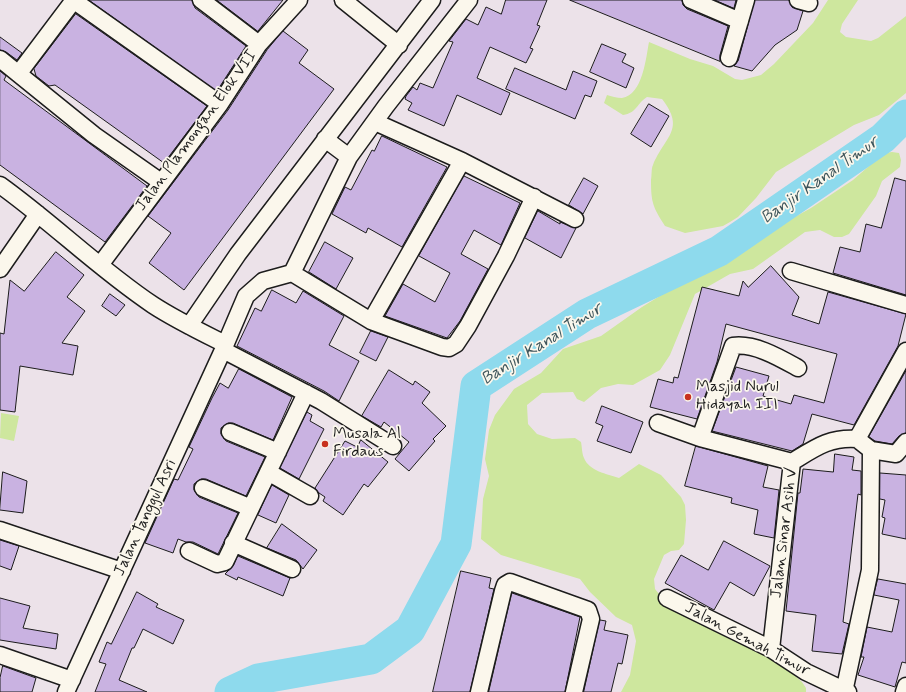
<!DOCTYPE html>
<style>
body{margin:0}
canvas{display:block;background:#ece2e9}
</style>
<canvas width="906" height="692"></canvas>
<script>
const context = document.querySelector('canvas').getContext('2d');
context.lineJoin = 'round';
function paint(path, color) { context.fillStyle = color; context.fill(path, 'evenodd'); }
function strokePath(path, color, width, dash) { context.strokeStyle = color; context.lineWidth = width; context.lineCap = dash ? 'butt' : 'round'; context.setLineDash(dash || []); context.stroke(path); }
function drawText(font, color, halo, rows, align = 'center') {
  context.font = font + ' Mynerve,sans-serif'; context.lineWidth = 3.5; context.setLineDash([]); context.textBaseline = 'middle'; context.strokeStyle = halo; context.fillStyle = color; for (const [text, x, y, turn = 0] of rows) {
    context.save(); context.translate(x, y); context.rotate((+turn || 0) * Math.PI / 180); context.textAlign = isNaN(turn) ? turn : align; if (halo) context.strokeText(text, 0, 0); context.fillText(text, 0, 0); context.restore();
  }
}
const green = new Path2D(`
 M828,0H858L842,24L840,32L846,37L871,41L878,38L906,16V93L879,115L854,125L776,172L756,198L738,217L730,222L723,226L685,233L665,226C653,207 651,203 651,180C652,175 651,169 653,165C665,136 686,130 662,99L647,97C637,103 637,113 623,115L604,103L607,95C611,96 617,98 622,98C643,95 646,57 649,42L690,59L713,66L735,79L742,80L761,75L774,64L813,23Z
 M892,152L899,153L901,160L900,167L882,181L876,196L849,234L842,237H834L820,230L805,232L753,269L730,274L695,294L670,355L660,370L633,385L618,384L601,388L584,402L577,399L573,392L542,393L527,405L528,424L537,434L552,439L575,438L581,442C582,447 582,454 584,458C589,471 607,474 619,478L639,464L661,475L681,497L685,505L686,520L684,544L679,550L671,551L664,555L654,579L655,589L669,606L769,653L802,682L806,688V692H621L630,675L636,641L632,625L616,617L590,592L580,579L501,555L481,539L483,499L489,476L485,459L489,430L495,415L514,389L541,373L563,349L601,336L642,307L726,255L811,208L853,180L884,153Z
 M1,413L19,416L14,441L0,438Z`);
const river = new Path2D(`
 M230,692L258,679L371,659L410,630L456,544L476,386L587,314L719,251L883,138L906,115`);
const building = new Path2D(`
 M89,0H192L195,8L246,46L217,91Z
 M217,0H283L258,31Z
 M506,0H547L537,25L540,26L530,48L533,49L526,63L490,47L477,78L510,93L501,115L457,95L444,126L408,110L412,103L405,99L406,96L413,87L417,90L420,83L433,88L453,42L449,41L466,19L478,25L486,7L501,14Z
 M570,0H682L683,5L687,9L728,26L720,55V61Z
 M715,0H736L734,8Z
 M755,0H789L792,7L803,11L797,30L775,45L752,71L734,66L738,61Z
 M76,14L207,106L164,163L55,85L49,86L36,76L34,69Z
 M283,31L308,50L299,63L334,89L184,290L149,263L171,233L148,216L228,110L267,50Z
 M0,37L22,53L17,60L6,52L0,50Z
 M602,44L626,54L622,62L634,68L626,88L590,72Z
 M515,68L566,90L573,71L597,81L591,97L585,95L575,119L506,89Z
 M0,71L6,76L4,80L147,186L105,242L0,165Z
 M649,104L669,116L651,147L631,134Z
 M382,136L447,167L402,247L368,228L366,233L332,214L345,187L351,190L372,150L374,151Z
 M464,176L520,203L501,245L474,230L461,254L488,269L460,321L447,338L385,316L403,284L435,302L450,273L419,256Z
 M584,178L598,186L583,214L569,205Z
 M895,178L906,181V295L833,273L840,247L860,252L866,224L881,228Z
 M538,211L560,224V222L576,228L561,258L525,238Z
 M325,242L353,258L336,289L309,272Z
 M56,252L84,275L67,297L85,311L62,343L78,346L73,375L20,366L15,412L0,410V333L4,334L10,280L24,291Z
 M771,266L799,297L792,315L819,324L828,292L906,314L898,346L854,425L812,414L803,444L792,451L712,431L736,367L769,376L763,396L791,404L794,395L824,403L837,354L726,324L717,362L697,419L650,407L658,379L673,383L674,377L678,378L702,287L739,296L743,281L748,287Z
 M272,290L296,303L303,291L344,316L329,345L359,361L339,401L324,391L237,346L255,308L261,311Z
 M110,294L125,305L116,316L102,306Z
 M371,331L388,337L376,361L360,353Z
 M239,369L292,397L273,440L233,423H228L221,428V434L226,441L265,457L246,496L206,479H201L194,484V490L199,497L238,513L218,554L193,542H186L178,539L173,553L145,543L174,479L178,480L193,449L189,447L212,398L220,383L228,388Z
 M389,370L413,385L415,381L430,392L422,403L446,426L433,439L435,441L409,471L395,459L409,442L384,422L381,427L362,416Z
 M906,371V433L899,436L892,444L875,441L869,437Z
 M602,406L643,422L631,453L597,441L603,426L596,423Z
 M307,412L312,415L310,421L324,429L299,479L280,468Z
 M361,440L388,462L368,487L364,484L343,515L323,501L325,497L319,493L315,488L345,441L357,447Z
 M696,446L768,466L763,487L779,490L774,538L754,534L758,510L731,503L732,498L685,486Z
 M835,454L854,457L852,470L861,471V495L858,494L843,622L849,624L842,654L812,651L816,615L786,611L798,493H800L803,469L833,472Z
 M3,472L27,481L23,513L0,510Z
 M880,473L906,475V539L882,534L885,518L882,517L885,500L880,499Z
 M272,485L289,495L276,523L258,515Z
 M282,524L317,550L303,569L296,560L267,548Z
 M0,540L19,546L11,570L0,566Z
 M724,541L770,566L754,596L730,582L714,610L665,583L681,555L708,570Z
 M238,556L290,578L283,596L238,577L237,580L225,574L233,566Z
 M461,571L491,578L489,588L494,589L470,692H433Z
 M878,579L906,584V663L902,662L895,687L858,675L864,657H861L867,627L892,632L899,600L874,595Z
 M137,592L158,604L156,607L184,620L173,644L143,629L134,648H132L119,680L147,692H95L106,664L99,662L107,642L111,644Z
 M512,593L580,617L565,692H489Z
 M0,598L30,606L23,628L58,634L56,649L0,640Z
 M600,620L606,621L604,630L628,635L622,664L618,663L611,692H584Z
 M3,666L36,678L32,692H0V678Z`);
const minor = new Path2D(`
 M73,0L220,104
 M201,0L259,44
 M343,0L399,45
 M691,0L740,21
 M798,0L809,3
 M729,58L746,0
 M0,59L94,135L161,182
 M19,73L74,0
 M375,122L462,161L575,219
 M325,139L349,157
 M0,185C53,223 99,269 153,305C176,320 201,332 225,344
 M100,265L220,104L259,44L299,0
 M0,269L38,214
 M791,271L906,305
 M292,273L371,321L442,347L449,348L456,344L468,326L506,256L534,197
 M371,321L462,161
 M189,326L238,254L432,0
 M223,350L321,401L393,446
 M658,423L700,438L792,462
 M230,432L278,452
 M700,438L733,346C755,343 780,358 798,368
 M857,439L906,351
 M871,450L896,454L906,442
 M792,462C815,448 829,437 857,439
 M268,472L310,496
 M203,488L251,508
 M0,530L122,571
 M233,543L292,569
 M189,551L217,564L225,562L306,393
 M667,598L771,649L806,672L848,692
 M771,649L792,462
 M0,655L72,680
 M66,692L223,350L246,296L263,281L292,273L349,157L386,106L469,0
 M479,692L503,591L505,585L510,582L588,610L591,619L574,692
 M844,692L870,570L871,450L857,439
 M904,692L906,686`);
const markers = [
 [688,397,4,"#c8321e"],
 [325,444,4,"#c8321e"]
];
const streetNames = [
 ["Jalan Plamongan Elok VII",197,131,-54],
 ["Jalan Tanggul Asri",146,518,-65],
 ["Jalan Sinar Asih V",785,533,-83],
 ["Jalan Gemah Timur",747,640,28]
];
const poiNames = [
 ["Masjid Nurul",696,388],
 ["Hidayah III",696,406],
 ["Musala Al",333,435],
 ["Firdaus",333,453]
];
const waterNames = [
 ["Banjir Kanal Timur",820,181,-35],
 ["Banjir Kanal Timur",542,345,-32]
];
paint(green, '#cee79e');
strokePath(river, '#8edaed', 31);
paint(building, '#c9b2e1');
strokePath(building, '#1c1c1c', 1);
strokePath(minor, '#1c1c1c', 19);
strokePath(minor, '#fbf7ec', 16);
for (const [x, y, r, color] of markers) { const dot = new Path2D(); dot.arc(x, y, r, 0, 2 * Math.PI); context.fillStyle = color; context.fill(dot); strokePath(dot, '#fbf7ec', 1.5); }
drawText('16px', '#1c1c1c', '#fbf7ec', streetNames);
drawText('16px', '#1c1c1c', '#fbf7ec', poiNames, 'left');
drawText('italic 17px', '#3e555b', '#fbf7ec', waterNames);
</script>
